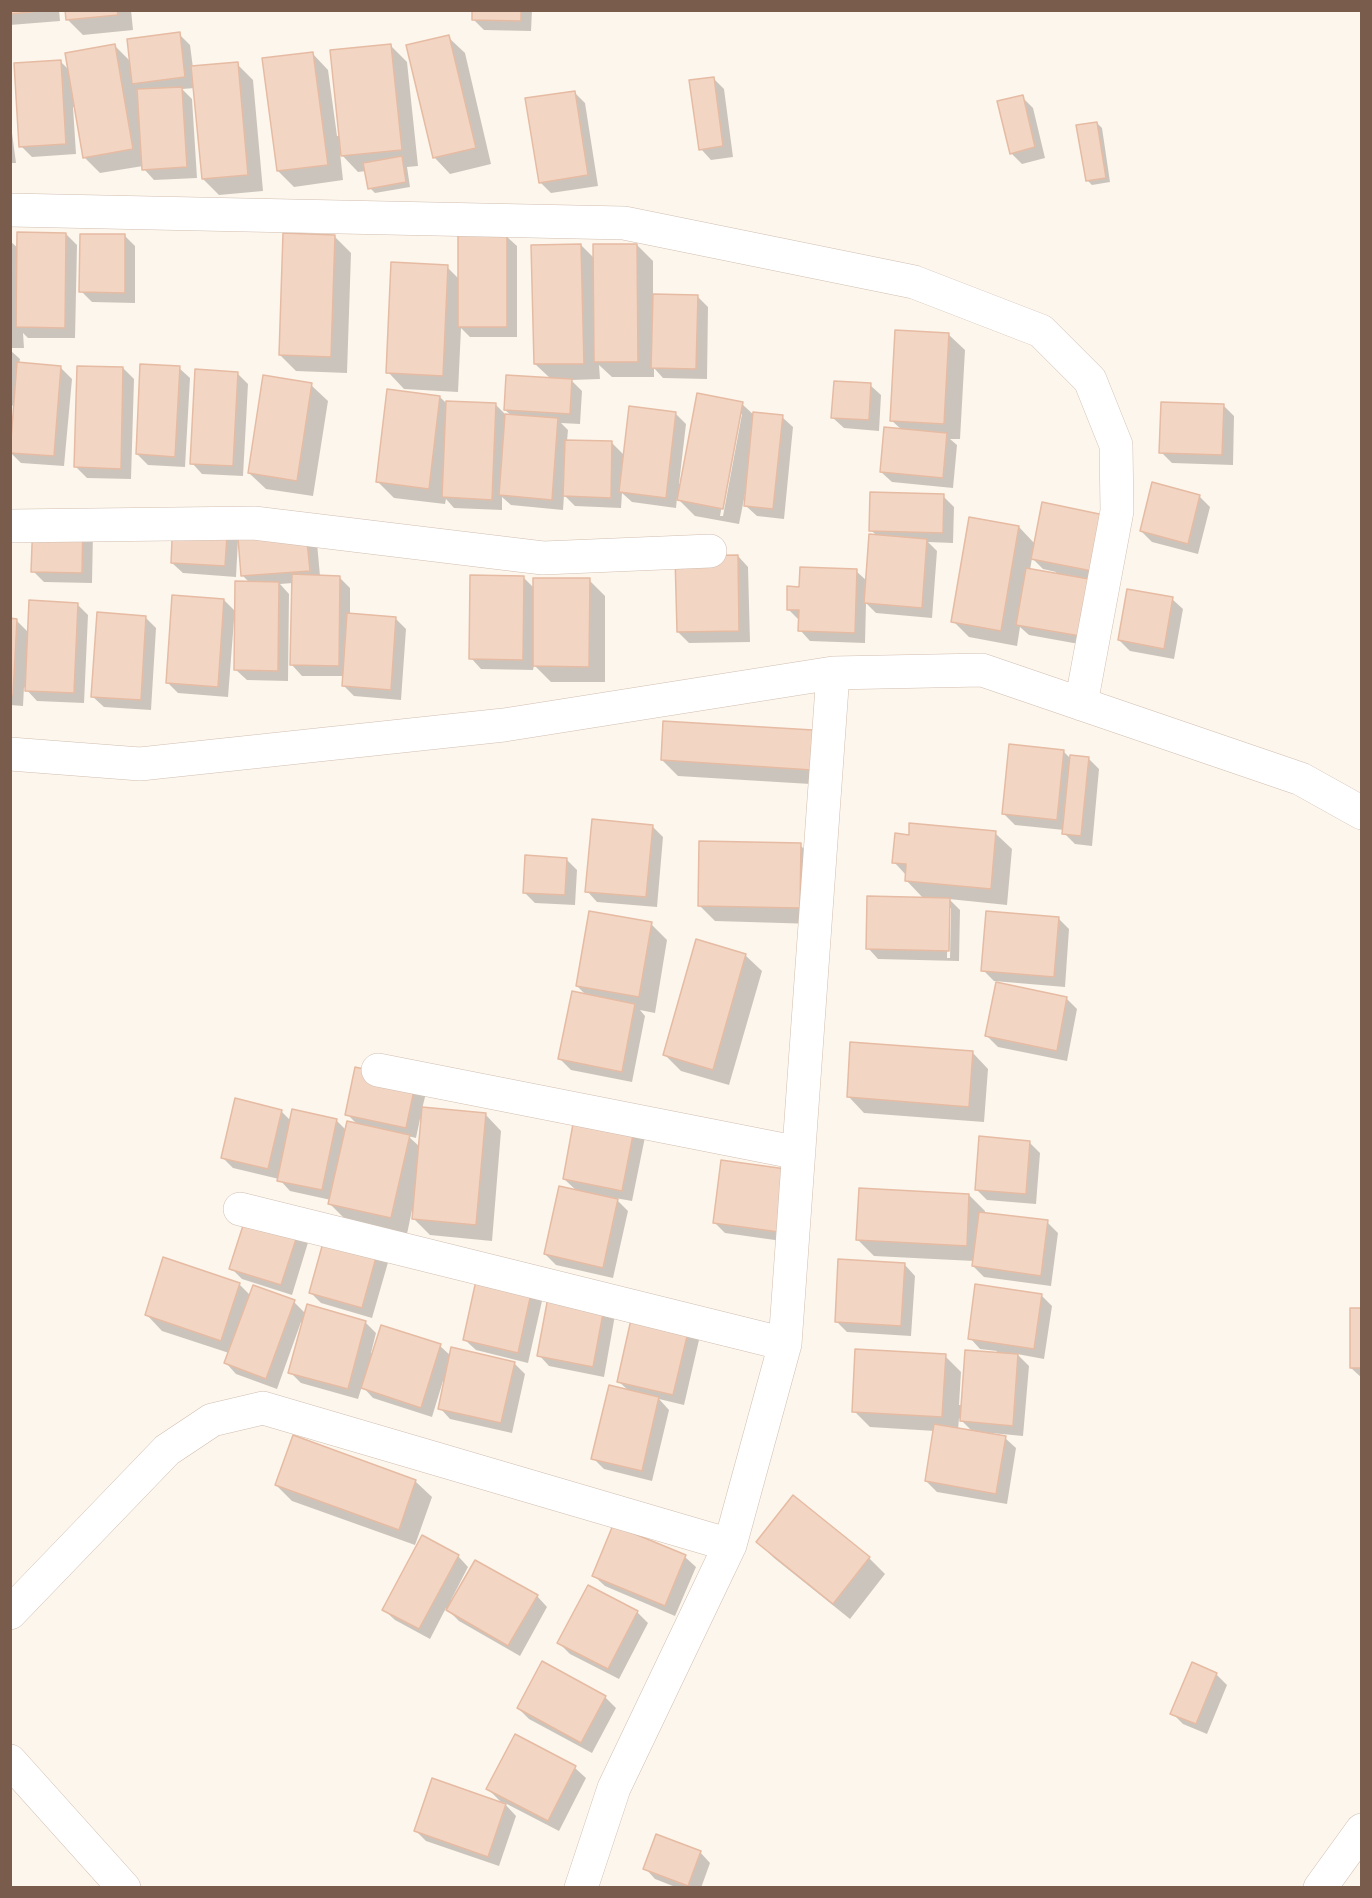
<!DOCTYPE html>
<style>
body{margin:0}
#map{position:relative;width:1372px;height:1898px;overflow:hidden;background:#fdf6ec;font-family:Montserrat,sans-serif}
canvas{display:block}
.frame{position:absolute;inset:0;border:12px solid #7a5c4d;pointer-events:none}
</style>
<div id="map">
<canvas width="1372" height="1898"></canvas>
<div class="frame"></div>
</div>
<script>
const context = document.querySelector('canvas').getContext('2d');
context.lineJoin = 'round';
function paint(path, color) { context.fillStyle = color; context.fill(path, 'evenodd'); }
function strokePath(path, color, width, dash) { context.strokeStyle = color; context.lineWidth = width; context.lineCap = dash ? 'butt' : 'round'; context.setLineDash(dash || []); context.stroke(path); }
const shadow = new Path2D(`
 M10,10H59L60,21L10,25Z
 M66,10H131L133,30L83,35L67,19Z
 M474,10H532L531,31L484,30L473,19Z
 M179,34L190,45L193,68L237,64L253,80L263,191L219,195L203,179L195,88L182,89L192,99L197,178L154,180L144,169L143,166L100,173L84,157L76,107H73L76,154L32,157L21,146L60,61L69,70L115,46L131,62Z
 M448,37L465,53L491,164L450,174L434,157Z
 M391,46L407,62L418,166L407,167L410,187L375,193L370,188L366,171L358,172L340,153L343,180L294,187L278,171L312,53L328,70L337,136H340Z
 M713,78L724,89L733,157L711,160L701,149Z
 M574,92L585,103L598,186L551,193L540,182Z
 M1022,97L1033,108L1045,158L1022,164L1011,153Z
 M10,118L16,163H10Z
 M1097,123L1102,128L1110,182L1092,185L1087,180Z
 M66,234L77,245L75,338H28L23,333L24,348H10V241L19,249Z
 M125,236L135,246V303L92,302L81,291Z
 M506,236L517,246V337H470L461,328L458,392L404,389L388,372L447,267L459,279Z
 M335,237L351,253L347,373L296,371L280,355Z
 M581,245L595,259L637,245L653,261V295L698,297L708,307L707,379L663,378L654,368V377H612L599,365L600,379L571,380L582,391L580,424L561,423L568,430L567,441L612,443L625,456L675,413L686,424L679,484H681L742,404L755,416L782,417L793,427L784,519L757,516L746,506L747,494H745L739,524L695,516L677,498L676,508L632,502L622,493L621,508L575,506L564,495L563,510L511,505L502,497V510L454,508L446,499L445,504L394,498L378,482L440,397L448,405H496L507,416H512L505,410L551,379L535,364ZM739,414H742L723,516H720Z
 M948,334L965,350L960,439H950L957,445L953,488L892,482L881,472L902,430L891,420Z
 M10,350L20,359L19,364L61,368L72,379L64,466L21,463L10,452L14,406L10,405Z
 M123,368L134,379L131,479L87,478L76,467Z
 M179,368L190,378L185,467L148,465L137,454Z
 M237,373L248,384L243,476L202,474L192,463Z
 M311,385L328,401L313,496L266,489L249,473Z
 M870,385L881,395L879,431L844,428L833,418Z
 M1224,406L1234,416L1233,465L1172,463L1161,452Z
 M943,496L954,507L953,543L928,542L937,551L932,618L876,613L866,603L865,643L810,641L800,630L799,620L788,609L801,588L856,571L867,581L877,536L871,530Z
 M1199,496L1210,507L1198,554L1152,542L1141,531Z
 M1043,504L1103,581L1086,578L1099,591L1090,646L1029,635L1020,627L1017,646L969,637L953,621L1019,527L1035,544ZM1032,558L1043,569L1056,572V574L1030,570Z
 M174,518L316,532L320,576L339,577L350,588V615L395,618L406,629L401,700L354,696L343,685L344,676H302L292,665L293,583L280,584L289,594L288,681L247,680L236,670V620H234L228,697L178,693L167,682L224,600L237,613L250,583L243,576L240,540H238L236,577L183,573L172,563Z
 M93,533L92,583L44,582L33,571Z
 M738,556L748,567L750,642L689,643L678,632Z
 M524,578L535,589L589,580L605,596V682H551L534,665L533,670L481,669L471,658Z
 M1172,599L1183,609L1174,659L1130,651L1119,640Z
 M77,604L88,615L84,703L37,701L24,687L23,706L10,705V620H16L29,633Z
 M145,617L156,628L151,710L104,707L93,697Z
 M813,732L827,785L678,776L662,760Z
 M1063,751L1071,759L1088,758L1099,769L1092,846L1075,844L1064,833V830L1015,825L1004,814Z
 M652,826L663,837L657,907L597,902L587,891Z
 M995,833L1012,849L1007,905L949,899L960,910L959,961L878,959L868,948L924,899L906,880V875L894,862L910,836ZM948,908H951L950,958H947Z
 M800,845L816,861L815,924L715,921L699,905Z
 M566,859L577,870L575,905L535,903L524,892Z
 M1059,919L1069,929L1065,987L994,981L983,970Z
 M651,924L667,940L655,1013L640,1010L645,1016L632,1082L571,1070L560,1059L587,996L577,986Z
 M745,955L762,971L729,1085L681,1071L665,1055Z
 M1066,998L1077,1009L1067,1061L998,1047L987,1036Z
 M972,1052L988,1069L984,1122L864,1113L848,1096Z
 M415,1082L426,1093L422,1109L485,1114L501,1131L492,1241L430,1235L414,1219V1211L412,1210L407,1234L346,1220L330,1204L331,1200L290,1191L279,1179L233,1168L222,1157L236,1100L282,1112L291,1121L336,1120L346,1130L358,1125L347,1114ZM420,1119L422,1120L420,1147L408,1136L416,1138Z
 M577,1114L645,1137L632,1201L615,1198L628,1211L613,1278L556,1265L545,1254L577,1191L564,1179Z
 M1029,1142L1040,1153L1036,1204L987,1200L976,1189Z
 M722,1162L789,1242L725,1233L714,1222Z
 M969,1195L985,1211V1214L1047,1222L1058,1233L1051,1286L984,1277L973,1266L974,1261L874,1256L858,1240Z
 M250,1209L310,1236L292,1295L242,1279L231,1268Z
 M327,1234L389,1259L372,1318L321,1303L311,1293Z
 M905,1265L915,1276L911,1336L847,1332L836,1321Z
 M239,1284L250,1295L294,1302L306,1314L365,1322L376,1333L371,1353L440,1346L451,1356L514,1363L525,1374L512,1433L450,1419L440,1408L445,1382L443,1381L432,1417L373,1398L362,1386L358,1399L301,1383L290,1372L304,1323L301,1322L277,1389L236,1374L226,1363L229,1353L162,1331L146,1314Z
 M531,1290L542,1301L528,1363L476,1350L465,1340Z
 M550,1294L615,1315L604,1377L549,1366L539,1355Z
 M1041,1295L1052,1306L1044,1359L1017,1354L1029,1366L1023,1436L991,1433V1435L1005,1438L1016,1448L1007,1504L937,1492L926,1481L935,1431L870,1427L854,1411L945,1356L961,1372L959,1405H962L997,1351L980,1349L970,1338ZM959,1418L973,1432L958,1430Z
 M1362,1310V1378L1351,1368Z
 M688,1330L699,1340L684,1405L659,1399L669,1410L652,1481L604,1469L593,1458L629,1391L618,1381Z
 M415,1481L432,1497L415,1545L292,1501L276,1485Z
 M793,1497L869,1558L885,1574L850,1619L774,1558L758,1542Z
 M458,1556L468,1567L451,1600L537,1596L547,1607L520,1656L459,1621L446,1608L430,1639L395,1620L384,1610Z
 M685,1557L696,1567L675,1616L605,1586L594,1576Z
 M637,1612L648,1623L619,1679L570,1654L559,1643Z
 M1216,1674L1227,1685L1207,1734L1183,1724L1172,1713Z
 M605,1697L616,1708L592,1753L529,1719L518,1708Z
 M515,1736L575,1768L586,1778L559,1831L503,1802L516,1816L499,1866L426,1841L415,1830L503,1804L488,1789Z
 M700,1852L710,1863L701,1888H678L655,1879L645,1868Z`);
const building = new Path2D(`
 M10,10H50L10,14Z
 M65,10H117L118,15L66,20Z
 M472,10H521V21L472,20Z
 M180,32L185,77L132,84L127,39Z
 M449,35L476,148L433,158L406,45Z
 M115,44L133,149L83,158L65,53Z
 M391,44L402,150L341,156L330,50Z
 M313,52L328,165L277,171L262,58Z
 M61,60L66,144L19,147L14,63Z
 M238,62L248,175L202,179L191,66Z
 M714,77L723,146L699,150L689,80Z
 M182,87L187,167L142,170L137,89Z
 M575,91L588,175L539,183L525,98Z
 M1023,95L1035,147L1010,154L997,101Z
 M1097,122L1106,178L1086,181L1076,125Z
 M402,156L406,182L368,189L363,163Z
 M17,232L66,233L65,328L16,327Z
 M283,233L335,235L331,357L279,355Z
 M80,234H125V293L79,292Z
 M458,234H507V327H458Z
 M581,244L584,364H534L531,245Z
 M593,244H637L638,362H594Z
 M391,262L448,265L443,376L386,373Z
 M653,294L698,295L696,369L651,368Z
 M895,330L949,333L944,424L890,421Z
 M17,362L61,366L54,456L10,453Z
 M140,364L180,366L175,457L136,454Z
 M77,366L123,367L121,469L74,467Z
 M195,369L238,372L233,466L190,464Z
 M263,375L312,383L297,481L248,473Z
 M506,375L572,379L570,414L504,410Z
 M834,381L871,383L869,420L831,418Z
 M387,389L440,396L429,489L376,482Z
 M697,393L743,402L723,509L677,500Z
 M446,401L496,403L492,500L442,497Z
 M1161,402L1224,404L1222,455L1159,453Z
 M629,406L676,412L666,498L619,492Z
 M753,412L783,415L773,509L744,506Z
 M505,414L558,418L552,500L499,495Z
 M884,427L947,433L943,478L880,472Z
 M565,440L612,441L611,498L563,496Z
 M1152,482L1200,495L1188,544L1140,531Z
 M870,492L944,494L943,533L869,531Z
 M1042,502L1104,515L1092,571L1031,559Z
 M173,517L228,520L225,566L171,563Z
 M969,517L1019,526L1001,631L951,622Z
 M33,519L83,521L82,573L31,572Z
 M305,520L310,571L241,576L237,525Z
 M869,534L927,539L922,608L864,603Z
 M738,555L739,631L677,632L675,556Z
 M800,567L857,569L855,633L798,631L799,610H787V586L799,587Z
 M1026,568L1089,579L1080,636L1016,625Z
 M292,574L340,576L339,666L290,665Z
 M470,575L524,576L523,660L469,659Z
 M533,578H590L589,667L533,666Z
 M235,581L279,582L278,671L234,670Z
 M1127,589L1173,597L1164,649L1118,640Z
 M172,595L224,599L218,687L166,683Z
 M29,600L78,603L74,693L25,691Z
 M97,612L146,616L141,700L91,697Z
 M347,613L396,617L391,690L342,686Z
 M10,618L17,619L13,696L10,695Z
 M663,721L813,730L812,770L661,760Z
 M1009,744L1064,750L1057,820L1002,814Z
 M1070,755L1089,757L1081,836L1062,834Z
 M592,819L653,825L646,897L585,892Z
 M909,823L996,831L991,889L905,881L906,864L892,863L895,833L909,835Z
 M699,841L801,843L800,908L698,906Z
 M525,855L567,858L565,895L523,893Z
 M867,896L950,898L949,951L866,949Z
 M589,911L652,922L639,997L576,986Z
 M986,911L1059,917L1054,977L981,971Z
 M696,939L746,954L713,1070L663,1055Z
 M996,982L1067,997L1057,1051L985,1036Z
 M572,991L635,1004L622,1072L558,1059Z
 M850,1042L973,1051L969,1107L847,1097Z
 M355,1067L416,1081L406,1128L345,1115Z
 M235,1098L282,1110L268,1169L221,1158Z
 M422,1107L486,1113L476,1225L412,1219Z
 M292,1109L337,1119L322,1190L277,1181Z
 M575,1113L635,1125L622,1191L563,1179Z
 M347,1121L410,1135L391,1218L328,1204Z
 M979,1136L1030,1141L1026,1194L975,1190Z
 M721,1160L786,1169L779,1232L713,1223Z
 M559,1186L618,1199L603,1268L544,1254Z
 M859,1188L969,1194L967,1246L856,1240Z
 M249,1207L301,1224L281,1285L229,1269Z
 M979,1212L1048,1220L1041,1276L972,1266Z
 M326,1232L379,1247L362,1308L309,1293Z
 M163,1257L240,1283L221,1341L145,1315Z
 M838,1259L905,1263L901,1326L835,1322Z
 M477,1276L532,1289L518,1353L463,1340Z
 M975,1284L1042,1294L1034,1349L968,1339Z
 M253,1285L295,1300L266,1379L224,1363Z
 M549,1292L605,1303L593,1367L537,1356Z
 M307,1304L366,1321L348,1389L288,1373Z
 M1350,1308H1362V1368H1350Z
 M632,1315L689,1328L673,1395L617,1382Z
 M381,1325L441,1344L421,1408L361,1388Z
 M451,1347L515,1362L501,1423L438,1409Z
 M855,1349L946,1354L942,1417L852,1412Z
 M965,1350L1018,1354L1013,1426L960,1421Z
 M609,1385L659,1397L642,1471L591,1459Z
 M934,1424L1006,1436L996,1494L925,1481Z
 M293,1435L416,1480L399,1530L275,1485Z
 M793,1495L870,1557L833,1604L756,1542Z
 M613,1525L686,1555L665,1606L592,1576Z
 M422,1535L459,1555L419,1629L382,1610Z
 M475,1560L538,1595L508,1646L446,1610Z
 M588,1585L638,1611L608,1669L557,1643Z
 M542,1661L606,1696L581,1743L517,1708Z
 M1192,1662L1217,1673L1196,1724L1170,1714Z
 M515,1734L576,1766L548,1821L486,1789Z
 M432,1778L506,1804L488,1857L414,1831Z
 M656,1834L701,1851L688,1886L643,1869Z`);
const minor = new Path2D(`
 M10,210L624,223L914,282L1041,331L1090,380L1116,445L1117,511L1081,704
 M10,526L254,523L543,558L710,551
 M10,754L140,764L504,725L833,673L982,670L1301,779L1362,813
 M378,1070L799,1153
 M240,1209L785,1344
 M10,1613L167,1450L212,1420L263,1408L730,1545
 M10,1761L124,1888
 M581,1888L614,1788L730,1545L785,1344L833,673
 M1320,1888L1362,1830`);
paint(shadow, '#0003');
paint(building, '#f3d5c3');
strokePath(building, '#e6bba3', 1.5);
strokePath(minor, '#d1beb0', 34);
strokePath(minor, '#fff', 33);
</script>
